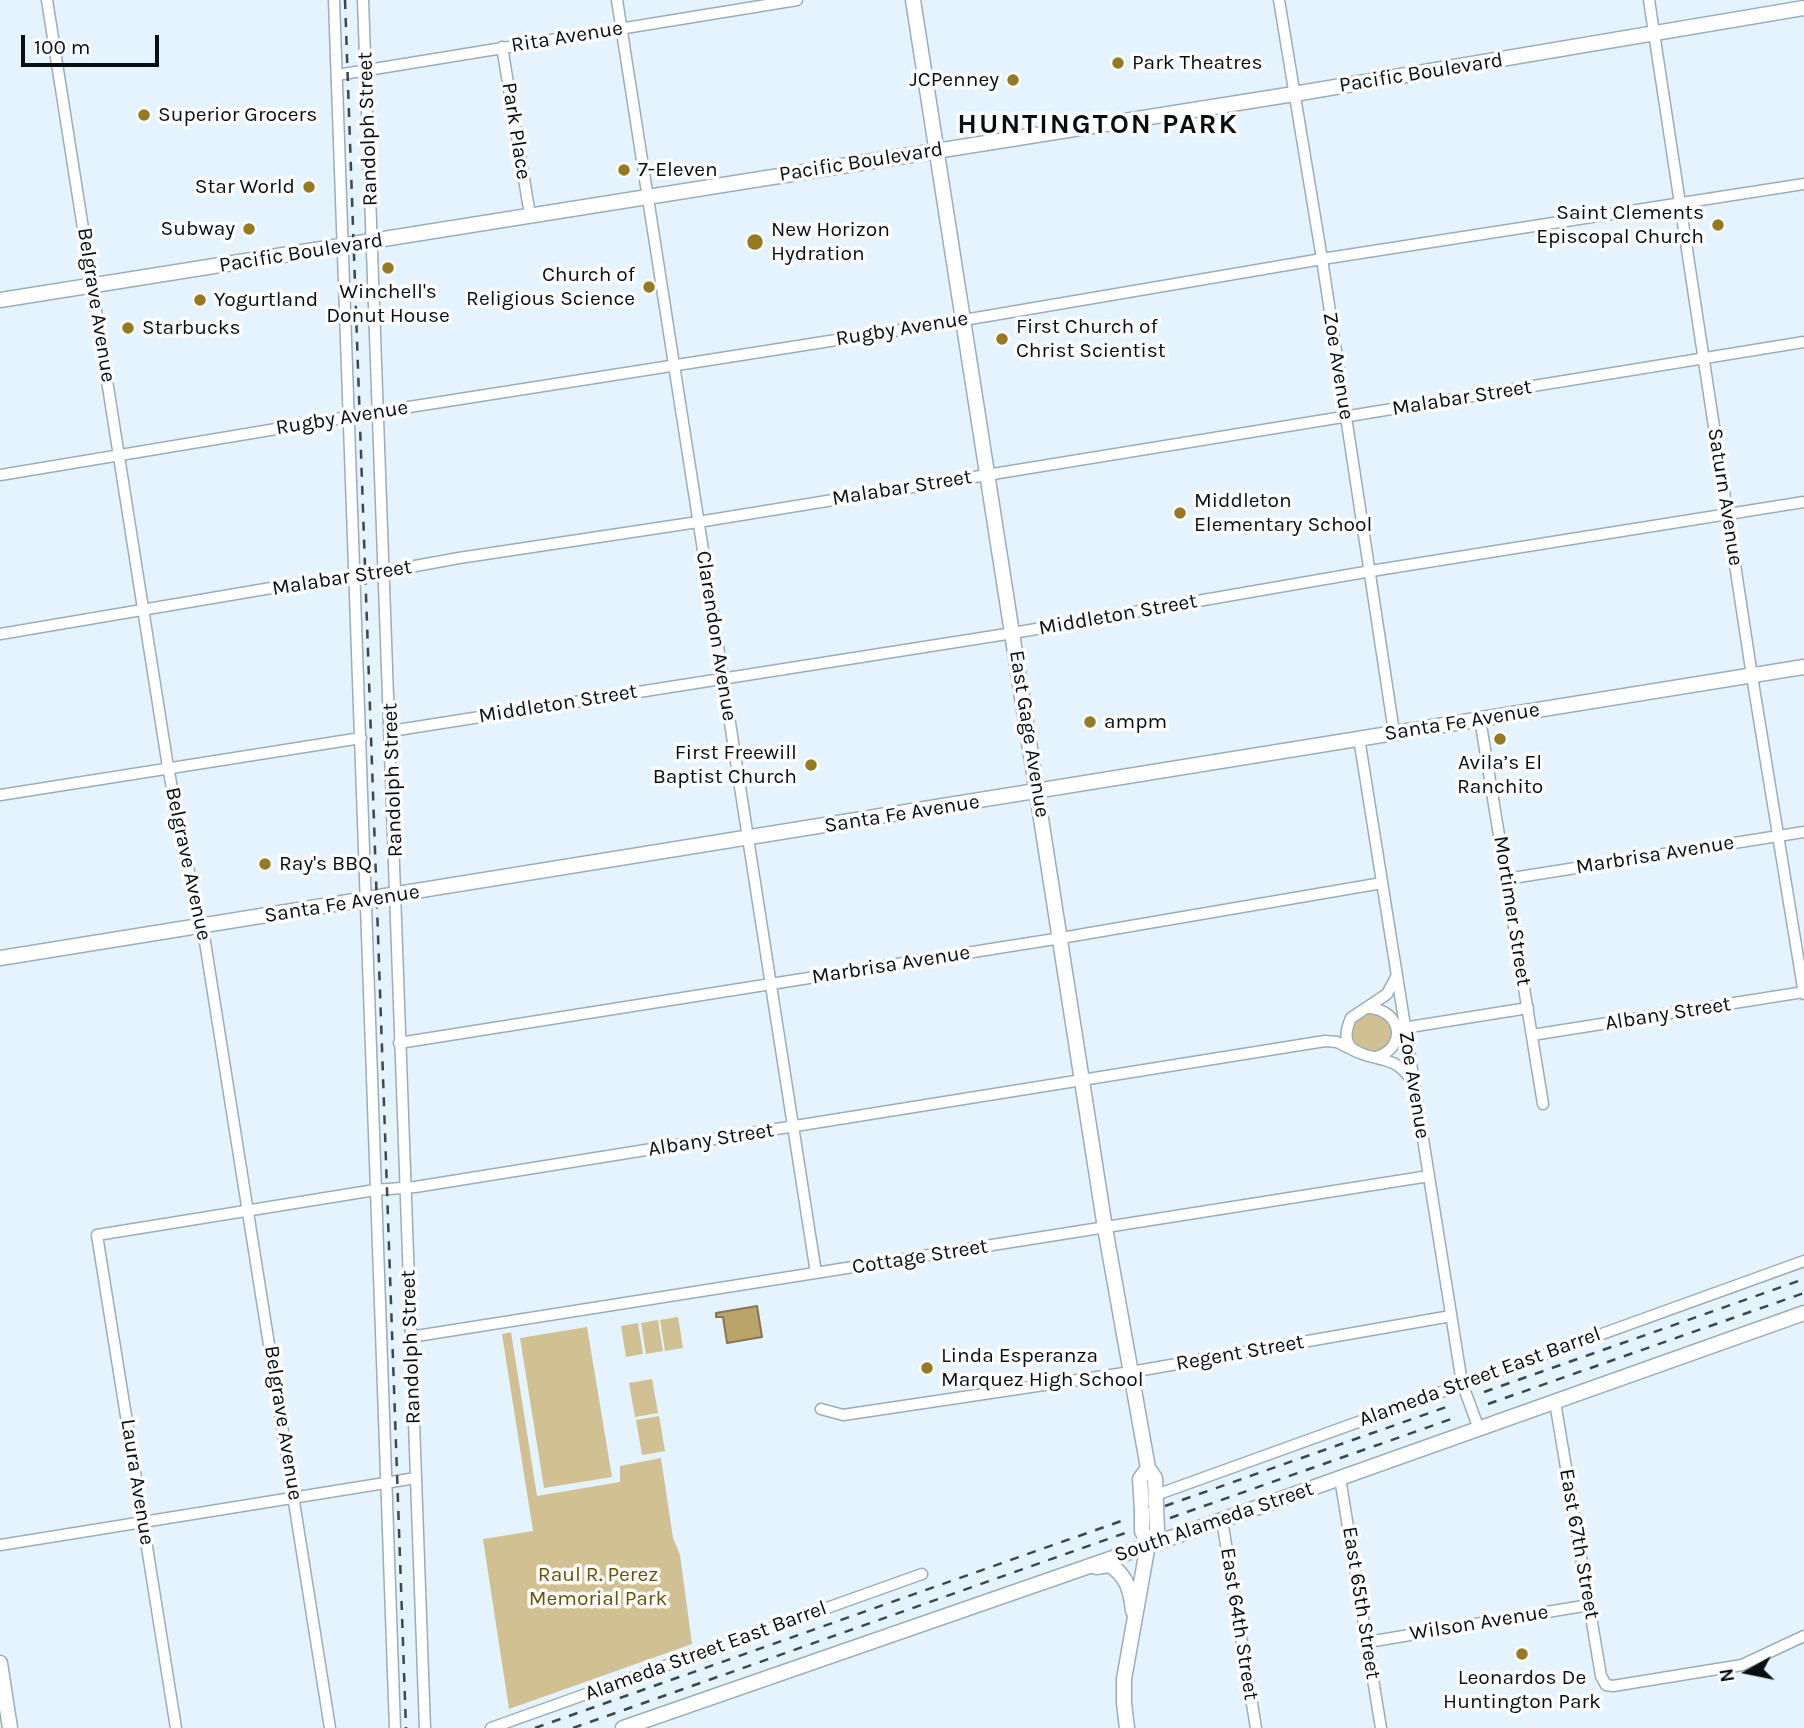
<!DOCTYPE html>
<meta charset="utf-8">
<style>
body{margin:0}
#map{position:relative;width:1804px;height:1728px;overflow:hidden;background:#e4f3fd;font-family:Karla,sans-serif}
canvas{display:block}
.north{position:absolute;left:1713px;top:1637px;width:70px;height:70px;-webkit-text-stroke:5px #fdfdfd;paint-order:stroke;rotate:261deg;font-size:19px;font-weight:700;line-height:28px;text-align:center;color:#080e12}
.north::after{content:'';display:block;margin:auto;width:24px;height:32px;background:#080e12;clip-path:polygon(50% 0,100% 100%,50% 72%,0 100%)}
.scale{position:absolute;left:21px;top:35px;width:138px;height:32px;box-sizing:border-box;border:4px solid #080e12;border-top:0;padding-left:9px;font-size:21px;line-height:24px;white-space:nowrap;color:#080e12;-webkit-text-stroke:5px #fdfdfd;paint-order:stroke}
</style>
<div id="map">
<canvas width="1804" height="1728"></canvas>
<div class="north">N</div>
<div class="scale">100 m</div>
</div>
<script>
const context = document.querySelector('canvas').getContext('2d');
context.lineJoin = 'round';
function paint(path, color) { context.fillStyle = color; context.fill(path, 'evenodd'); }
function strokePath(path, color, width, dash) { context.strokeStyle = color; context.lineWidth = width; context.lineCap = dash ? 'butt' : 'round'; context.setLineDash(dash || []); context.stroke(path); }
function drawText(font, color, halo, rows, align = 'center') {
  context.font = font + ' Karla,sans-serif'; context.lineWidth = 7; context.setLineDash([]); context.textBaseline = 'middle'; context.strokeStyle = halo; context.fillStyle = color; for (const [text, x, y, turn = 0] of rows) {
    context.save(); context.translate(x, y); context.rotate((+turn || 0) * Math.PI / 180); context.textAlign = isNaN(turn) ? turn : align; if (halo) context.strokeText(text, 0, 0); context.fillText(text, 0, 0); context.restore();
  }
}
const green = new Path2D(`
 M1352 1032a20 20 0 1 1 40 0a20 20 0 1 1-40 0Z
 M678,1317L683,1348L665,1351L660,1320Z
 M658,1320L663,1351L646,1354L641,1323Z
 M638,1323L643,1354L626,1357L621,1326Z
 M587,1327L612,1477L544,1488L520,1338Z
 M511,1332L537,1496L620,1482V1466L661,1458L673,1538L680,1555L692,1644L509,1709L483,1539L533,1531L502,1334Z
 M652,1379L658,1413L635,1417L629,1383Z
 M659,1416L665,1451L642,1455L636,1420Z`);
const water = new Path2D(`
 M757,1306L762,1337L727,1343L723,1317H716V1313Z`);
const minor = new Path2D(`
 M47,0L168,767L183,846L205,942L330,1728
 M334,0L395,1728
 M363,0L425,1728
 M617,0L816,1273
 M1279,0L1322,259L1394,732
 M1649,0L1752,676L1804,994
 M502,47L530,215
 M337,75L797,0
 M0,475L390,410L964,320L1322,259L1804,184
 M0,634L277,587L344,579L459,558L698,522L1804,342
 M1480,719L1543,1104
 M391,731L1013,633L1371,571L1804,502
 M1359,738L1462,1383L1479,1429
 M0,795L361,738
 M1506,879L1804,832
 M1397,975L1387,994L1351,1018C1332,1060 1377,1053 1397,1065C1403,1069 1408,1075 1413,1081
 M1369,1008C1402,1010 1408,1048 1376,1057
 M1397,1029L1528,1008
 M1532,1035L1804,992
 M399,1043L1061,938L1382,883
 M410,1337L1429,1176
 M1555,1402L1601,1676L1606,1685L1613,1686L1742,1665L1804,1636
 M821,1409L843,1415L1131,1372L1451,1316
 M1340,1478L1381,1728
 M1156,1495L1804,1261
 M1222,1520L1256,1728
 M0,1545L416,1478
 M1368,1642L1589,1605
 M176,1728L97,1235L375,1190L415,1187L1325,1041L1337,1042L1357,1052
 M491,1728L922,1574`);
const major = new Path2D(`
 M913,0L1105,1228L1148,1468L1155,1478L1156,1505
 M0,300L1294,94L1804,8
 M0,958L1804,667
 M1142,1510L1140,1479L1148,1468
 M1096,1567L1110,1565C1127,1576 1131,1591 1133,1611
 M0,1663L10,1728
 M623,1728L1222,1520L1804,1313
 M1127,1728L1124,1703V1679L1148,1544L1152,1538`);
const rail = new Path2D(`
 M345,0L406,1728
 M1484,1392L1804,1279
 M1488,1404L1804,1293
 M1165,1506L1452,1405
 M1170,1518L1457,1417
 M535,1728L1124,1520
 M573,1728L1128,1532`);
const majorBridge = new Path2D(`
 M1156,1505L1157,1531
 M1142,1510V1531L1144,1535`);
const markers = [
 [1118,63,7,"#967a22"],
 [1013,80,7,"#967a22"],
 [144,115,7,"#967a22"],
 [624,170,7,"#967a22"],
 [309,187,7,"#967a22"],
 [1718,225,7,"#967a22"],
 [249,229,7,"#967a22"],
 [755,242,9,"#967a22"],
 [388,268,7,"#967a22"],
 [649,287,7,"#967a22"],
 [200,300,7,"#967a22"],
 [128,328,7,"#967a22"],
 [1002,339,7,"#967a22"],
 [1180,513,7,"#967a22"],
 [1090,722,7,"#967a22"],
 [1500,739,7,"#967a22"],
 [811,765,7,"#967a22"],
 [265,864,7,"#967a22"],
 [927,1368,7,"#967a22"],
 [1522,1654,7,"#967a22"]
];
const streetNames = [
 ["Rita Avenue",567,37,-9],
 ["Pacific Boulevard",1421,73,-9],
 ["Randolph Street",368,129,-92],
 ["Park Place",516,131,81],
 ["Pacific Boulevard",861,162,-9],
 ["Pacific Boulevard",301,253,-9],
 ["Belgrave Avenue",96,305,81],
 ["Rugby Avenue",902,329,-9],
 ["Zoe Avenue",1338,366,81],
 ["Malabar Street",1462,398,-9],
 ["Rugby Avenue",342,418,-9],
 ["Malabar Street",902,488,-9],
 ["Saturn Avenue",1725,497,81],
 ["Malabar Street",342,578,-9],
 ["Middleton Street",1118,615,-10],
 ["Clarendon Avenue",716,636,81],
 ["Middleton Street",558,704,-9],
 ["Santa Fe Avenue",1462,722,-9],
 ["East Gage Avenue",1029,734,81],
 ["Randolph Street",393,780,-92],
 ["Santa Fe Avenue",902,814,-9],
 ["Marbrisa Avenue",1655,855,-9],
 ["Belgrave Avenue",188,864,78],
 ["Santa Fe Avenue",342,904,-9],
 ["Mortimer Street",1512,911,81],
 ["Marbrisa Avenue",891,965,-9],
 ["Albany Street",1668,1014,-9],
 ["Zoe Avenue",1414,1085,81],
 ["Albany Street",711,1140,-9],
 ["Cottage Street",920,1257,-9],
 ["Randolph Street",411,1347,-92],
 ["Regent Street",1240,1353,-10],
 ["Alameda Street East Barrel",1480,1377,-20],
 ["Belgrave Avenue",283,1423,81],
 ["Laura Avenue",137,1482,81],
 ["South Alameda Street",1214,1522,-19],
 ["East 67th Street",1579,1544,80],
 ["East 65th Street",1361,1603,81],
 ["Wilson Avenue",1479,1623,-9],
 ["East 64th Street",1239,1624,81],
 ["Alameda Street East Barrel",706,1651,-20]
];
const poiNames = [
 ["Park Theatres",1132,63],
 ["JCPenney",999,80,"right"],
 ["Superior Grocers",158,115],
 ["7-Eleven",638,170],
 ["Star World",295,187,"right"],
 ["Saint Clements",1704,213,"right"],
 ["Episcopal Church",1704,237,"right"],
 ["Subway",235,229,"right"],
 ["New Horizon",771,230],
 ["Hydration",771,254],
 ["Church of",635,275,"right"],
 ["Religious Science",635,299,"right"],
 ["Winchell's",388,292,"center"],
 ["Donut House",388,316,"center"],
 ["Yogurtland",214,300],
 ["First Church of",1016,327],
 ["Christ Scientist",1016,351],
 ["Starbucks",142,328],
 ["Middleton",1194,501],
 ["Elementary School",1194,525],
 ["ampm",1104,722],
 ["First Freewill",797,753,"right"],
 ["Baptist Church",797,777,"right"],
 ["Avila’s El",1500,763,"center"],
 ["Ranchito",1500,787,"center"],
 ["Ray's BBQ",279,864],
 ["Linda Esperanza",941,1356],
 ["Marquez High School",941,1380],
 ["Leonardos De",1522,1678,"center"],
 ["Huntington Park",1522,1702,"center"]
];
const parkNames = [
 ["Raul R. Perez",598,1575],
 ["Memorial Park",598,1599]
];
const districtNames = [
 ["HUNTINGTON PARK",1098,125]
];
paint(green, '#d0c092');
paint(water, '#baa469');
strokePath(water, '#85774f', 2);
strokePath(minor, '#9cadb9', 13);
strokePath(major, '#9cadb9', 17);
strokePath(minor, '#fff', 10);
strokePath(major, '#fff', 14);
strokePath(rail, '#3e464c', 2.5, [9, 9]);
strokePath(majorBridge, '#9cadb9', 17, []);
strokePath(majorBridge, '#fff', 14);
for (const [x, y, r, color] of markers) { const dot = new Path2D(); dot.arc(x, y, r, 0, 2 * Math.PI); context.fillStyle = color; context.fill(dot); strokePath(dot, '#fdfdfd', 2.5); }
drawText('21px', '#080e12', '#fdfdfd', streetNames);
drawText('21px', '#080e12', '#fdfdfd', poiNames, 'left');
drawText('21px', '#685205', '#fdfdfd', parkNames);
context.letterSpacing = '2px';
drawText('bold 28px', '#080e12', '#fdfdfd', districtNames);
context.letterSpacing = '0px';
</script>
